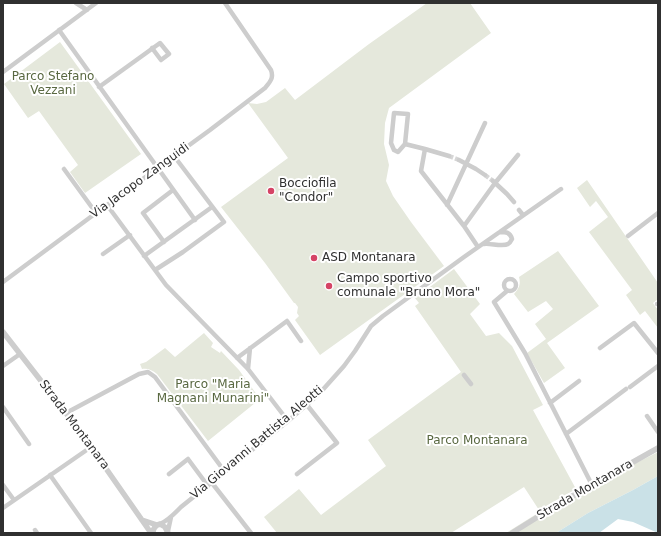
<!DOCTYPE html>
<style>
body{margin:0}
#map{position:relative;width:661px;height:536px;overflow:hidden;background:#fff;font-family:"DejaVu Sans",sans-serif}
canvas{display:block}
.frame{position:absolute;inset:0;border:4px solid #303030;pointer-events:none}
</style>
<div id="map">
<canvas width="661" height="536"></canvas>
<div class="frame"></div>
</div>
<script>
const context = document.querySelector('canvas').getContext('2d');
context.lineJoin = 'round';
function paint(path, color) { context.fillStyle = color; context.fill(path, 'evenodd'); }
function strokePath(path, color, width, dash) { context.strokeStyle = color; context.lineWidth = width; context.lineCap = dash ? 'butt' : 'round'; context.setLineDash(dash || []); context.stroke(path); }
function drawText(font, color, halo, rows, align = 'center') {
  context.font = font + ' "DejaVu Sans",sans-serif'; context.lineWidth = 4; context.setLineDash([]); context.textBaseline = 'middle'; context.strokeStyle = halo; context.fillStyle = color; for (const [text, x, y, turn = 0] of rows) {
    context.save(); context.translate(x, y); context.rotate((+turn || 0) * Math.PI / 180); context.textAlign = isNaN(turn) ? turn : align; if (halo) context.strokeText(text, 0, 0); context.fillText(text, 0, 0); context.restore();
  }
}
const green = new Path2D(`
 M427,3H470L491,33L389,108L385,123L384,144L389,165L386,181L393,196L411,222L444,266L320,355L295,320L299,316L297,313L298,307L295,303H294L265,263L221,207L288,158L248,103L257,104L266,102L285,88L295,100L369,44Z
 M60,42L141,154L85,193L70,172L78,165L39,111L28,118L4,84Z
 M587,180L658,283V299L653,303L658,310V328L645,311L640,315L626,295L632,290L589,232L608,217L596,201L590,207L577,188Z
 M558,251L599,306L547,343L565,368L544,383L527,353L546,339L535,324L553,309L546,301L528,312L514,294C519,288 521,285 519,277Z
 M454,269L480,304L470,314L486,336L499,333L512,346L543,405L533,410L576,489L539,510L524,487L451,533H277L264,517L299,489L321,515L386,466L368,440L461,372L415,306L419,303L415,298Z
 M204,333L213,343L211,347L220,353L221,351L239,370L260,399L208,441L157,374C152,370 148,368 142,369L140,364L146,362L165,348L175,357Z
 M658,452V476L633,490L588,513L556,533H506L546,508Z`);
const water = new Path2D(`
 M658,476V533L633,522L618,519L599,533H556L588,513L633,490Z`);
const minorTunnel = new Path2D(`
 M449,156L459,160
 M485,175L493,181`);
const minor = new Path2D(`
 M76,3L87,10
 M59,30L195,220
 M3,72L96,3
 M99,87L160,43L169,54L161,60L152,48
 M394,113L408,114L405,144L398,152L394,150L391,143Z
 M405,144L425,149L449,156
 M425,149L421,171L464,226L478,247
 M459,160L476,169L485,175
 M64,169L96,213
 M493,181L507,194L514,202
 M107,205L166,285L248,369L288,421
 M447,205L485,123
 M519,210L523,215
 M464,226L495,183L518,155
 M628,236L658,213
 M164,242L143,213L173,190
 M484,244C490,243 503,247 508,244C510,243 511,241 512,239C510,232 506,232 500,232
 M103,254L130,235
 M144,256L212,207
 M155,270L183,252L224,222L174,156
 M504 285a6 6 0 1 1 12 0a6 6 0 1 1-12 0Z
 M3,282L96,213L210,130L265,88C270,82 274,78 271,70L225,3
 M507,291L494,302L525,353L592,485
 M657,304H658
 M600,348L634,323L658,353
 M237,358L287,321L301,341
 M3,366L20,354
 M248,369L250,348
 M464,375L471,384
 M630,387L658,366
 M550,403L579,381
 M3,407L29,444
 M66,413L139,374L148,372L155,377L225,472
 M647,416L658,432
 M566,434L626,389
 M169,474L188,459L208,486
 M297,474L337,443L307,405
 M50,475L91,533
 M212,483L251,533
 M3,485L14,500
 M3,508L91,447
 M160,524C169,520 174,514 181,507L288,421L319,394L344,366L355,351L371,326L383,316L464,257L561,189
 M35,530L37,533
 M168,531L171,517`);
const tertiary = new Path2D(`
 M3,332L66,413L91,447L151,533
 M142,520L157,525
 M153,533C153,528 156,525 160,524L165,527L168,533
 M512,533L560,503L658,448`);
const markers = [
 [271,191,4,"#d54365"],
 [314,258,4,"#d54365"],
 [329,286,4,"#d54365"]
];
const parkNames = [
 ["Parco Stefano",53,77],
 ["Vezzani",53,91],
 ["Parco \"Maria",213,385],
 ["Magnani Munarini\"",213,399],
 ["Parco Montanara",477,441]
];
const streetNames = [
 ["Via Jacopo Zanguidi",140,181,-36],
 ["Strada Montanara",74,425,53],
 ["Via Giovanni Battista Aleotti",257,443,-40],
 ["Strada Montanara",585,490,-30]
];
const poiNames = [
 ["Bocciofila",279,184],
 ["\"Condor\"",279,198],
 ["ASD Montanara",322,258],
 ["Campo sportivo",337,279],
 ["comunale \"Bruno Mora\"",337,293]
];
paint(green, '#e5e8dc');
paint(water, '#cae1e7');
strokePath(minorTunnel, '#d6d6d6', 4.5, [4.5, 2]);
strokePath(minor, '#cdcdcd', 4.5);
strokePath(tertiary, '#cdcdcd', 5.5);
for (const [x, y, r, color] of markers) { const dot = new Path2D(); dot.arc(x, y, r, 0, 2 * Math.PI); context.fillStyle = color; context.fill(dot); strokePath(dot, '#fff', 1.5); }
drawText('12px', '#596841', '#fff', parkNames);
drawText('12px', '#303030', '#fff', streetNames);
drawText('12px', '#303030', '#fff', poiNames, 'left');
</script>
